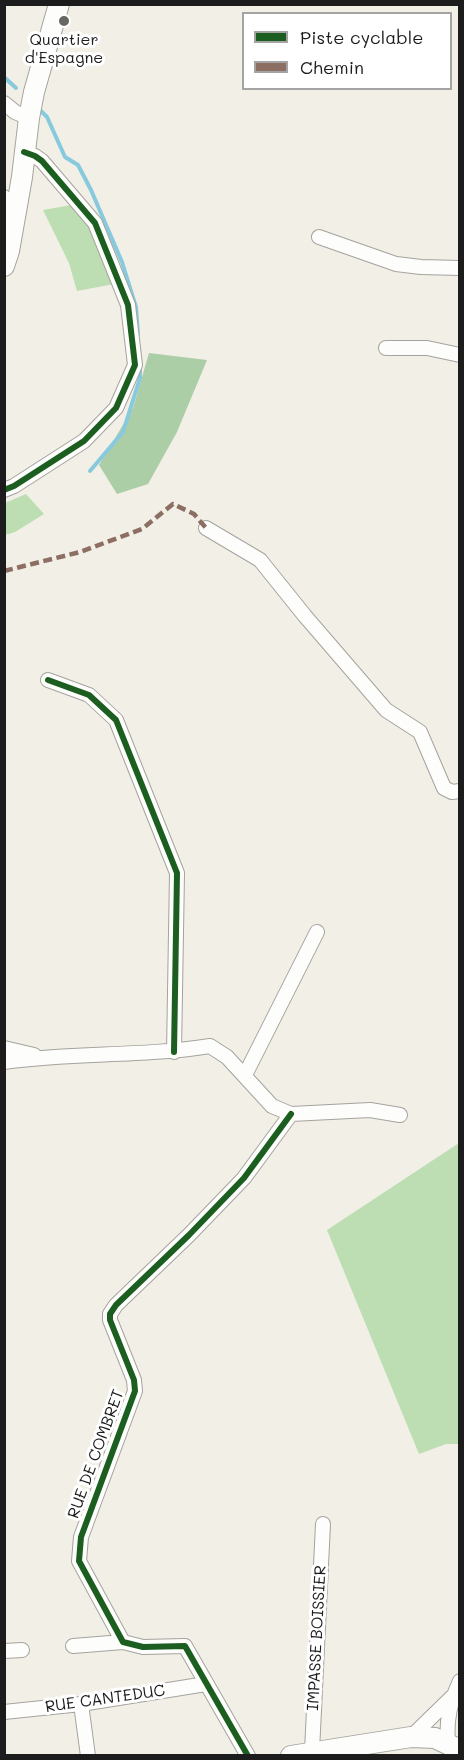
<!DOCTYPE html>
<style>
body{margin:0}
#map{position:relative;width:464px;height:1760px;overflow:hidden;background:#f1efe6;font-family:Mali,sans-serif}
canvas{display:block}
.frame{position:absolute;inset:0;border:6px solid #1c1c1c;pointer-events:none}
.legend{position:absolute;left:242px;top:12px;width:210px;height:78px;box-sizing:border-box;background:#fff;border:2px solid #a4a4a4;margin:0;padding:8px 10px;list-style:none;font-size:18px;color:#1c1c1c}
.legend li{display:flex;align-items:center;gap:12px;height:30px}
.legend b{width:30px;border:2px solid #a4a4a4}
</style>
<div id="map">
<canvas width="464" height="1760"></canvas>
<div class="frame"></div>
<ul class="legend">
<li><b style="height:8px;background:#1b5e20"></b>Piste cyclable</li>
<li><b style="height:8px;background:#8d6e63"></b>Chemin</li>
</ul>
</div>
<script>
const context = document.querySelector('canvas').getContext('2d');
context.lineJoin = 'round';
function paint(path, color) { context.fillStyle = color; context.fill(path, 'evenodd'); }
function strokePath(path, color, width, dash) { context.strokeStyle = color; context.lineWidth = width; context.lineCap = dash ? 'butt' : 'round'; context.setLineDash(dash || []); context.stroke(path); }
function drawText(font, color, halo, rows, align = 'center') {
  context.font = font + ' Mali,sans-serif'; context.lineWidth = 6; context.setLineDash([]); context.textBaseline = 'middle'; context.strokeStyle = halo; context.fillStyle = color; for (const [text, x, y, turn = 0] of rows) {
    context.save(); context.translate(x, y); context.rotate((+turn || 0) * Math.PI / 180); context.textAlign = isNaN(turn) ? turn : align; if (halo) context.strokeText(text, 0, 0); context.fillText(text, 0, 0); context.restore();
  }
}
const green = new Path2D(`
 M77,204L105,251L114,284L77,291L69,263L43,210Z
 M26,494L44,514L15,532L5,535V503Z
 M459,1143V1444H446L419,1454L327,1230Z`);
const forest = new Path2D(`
 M149,353L207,360L177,432L148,484L117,494L99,465L133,408Z`);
const stream = new Path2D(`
 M4,77L16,88
 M38,108L47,117L65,157L78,165L91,190L122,262L136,307L138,335
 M90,471L123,432L140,378V367`);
const street = new Path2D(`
 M4,103L15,112L29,118
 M4,197L14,220
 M319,237L396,264L421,267L460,268
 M386,348H427L460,355
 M4,490L14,486L84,441L116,408L135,365L128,305L95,223L42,161L35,156L24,152
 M206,528L260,560L305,616L386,710L420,732L444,788L452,792L460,791
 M48,680L89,695L116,720L177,873L174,1052
 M4,1048L34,1055
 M4,1062C73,1052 142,1057 210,1046L227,1057L272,1106L291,1114L370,1110L400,1115
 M245,1075L317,932
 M73,1646L123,1642
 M4,1651L22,1650
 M81,1704L88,1756
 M4,1712L81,1704L206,1684
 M411,1737L452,1697
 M448,1743C446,1719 450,1703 460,1681
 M312,1751L323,1524
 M248,1756L185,1646L143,1647L123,1642L79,1561L81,1537L135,1391L134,1380L110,1320V1314L116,1305L189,1235L244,1178L291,1114`);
const secondary = new Path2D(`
 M4,266L9,251L22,177L29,118L34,92L59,4
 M291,1756L411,1737L435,1738L460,1750`);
const quiet = new Path2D(`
 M4,571L80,552L142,529L173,504L194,514L206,528`);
const cycleway = new Path2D(`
 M4,490L14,486L84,441L116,408L135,365L128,305L95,223L42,161L35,156L24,152
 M48,680L89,695L116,720L177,873L174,1052
 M248,1756L185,1646L143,1647L123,1642L79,1561L81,1537L135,1391L134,1380L110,1320V1314L116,1305L189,1235L244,1178L291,1114`);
const markers = [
 [64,21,6,"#676663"]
];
const poiNames = [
 ["Quartier",64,40],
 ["d'Espagne",64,58]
];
const streetNames = [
 ["RUE DE COMBRET",96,1454,-70],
 ["IMPASSE BOISSIER",317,1638,-87],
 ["RUE CANTEDUC",105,1699,-8]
];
paint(green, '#bcdeb2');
paint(forest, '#accea7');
strokePath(stream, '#88cadd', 4);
strokePath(street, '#a5a39e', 16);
strokePath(secondary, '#a5a39e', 22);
strokePath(street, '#fdfdfb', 14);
strokePath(secondary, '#fdfdfb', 20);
strokePath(quiet, '#8d6e63', 4.5, [9, 4.5]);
strokePath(cycleway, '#1b5e20', 6);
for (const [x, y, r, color] of markers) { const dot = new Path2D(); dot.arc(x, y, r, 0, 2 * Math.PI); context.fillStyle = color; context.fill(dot); strokePath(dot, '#fff', 2); }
drawText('16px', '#1c1c1c', '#fff', poiNames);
drawText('16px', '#1c1c1c', '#fff', streetNames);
</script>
